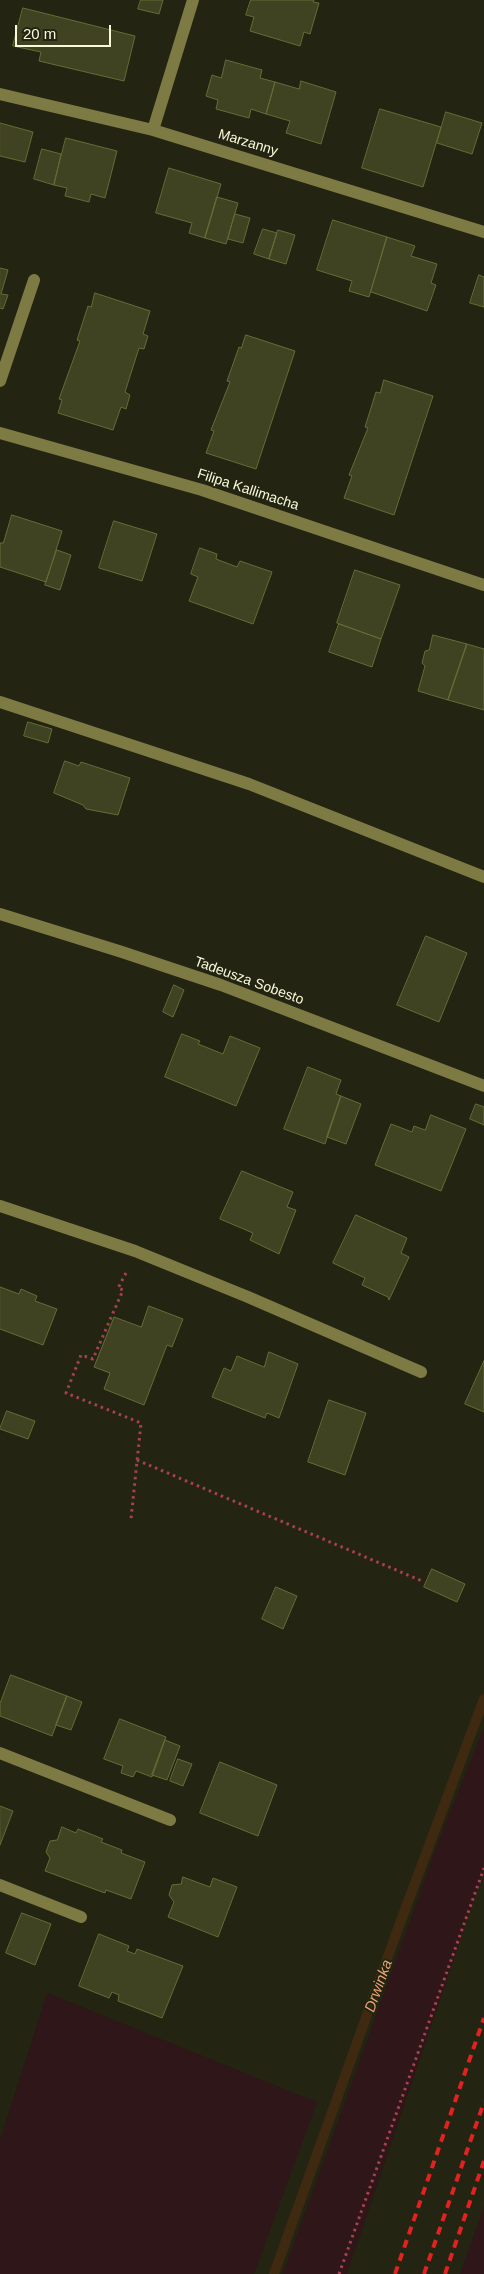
<!DOCTYPE html>
<style>
body{margin:0}
#map{position:relative;width:484px;height:2274px;overflow:hidden;background:#232512;font-family:Arial,sans-serif}
canvas{display:block}
.scale{position:absolute;left:15px;top:25px;width:96px;height:22px;box-sizing:border-box;border:2px solid #f9fadb;border-top:0;padding-left:6px;font-size:15px;line-height:18px;white-space:nowrap;color:#f9fadb;-webkit-text-stroke:4px #232512;paint-order:stroke}
</style>
<div id="map">
<canvas width="484" height="2274"></canvas>
<div class="scale">20 m</div>
</div>
<script>
const context = document.querySelector('canvas').getContext('2d');
context.lineJoin = 'round';
function paint(path, color) { context.fillStyle = color; context.fill(path, 'evenodd'); }
function strokePath(path, color, width, dash) { context.strokeStyle = color; context.lineWidth = width; context.lineCap = dash ? 'butt' : 'round'; context.setLineDash(dash || []); context.stroke(path); }
function drawText(font, color, halo, rows, align = 'center') {
  context.font = font + ' Arial,sans-serif'; context.lineWidth = 4; context.setLineDash([]); context.textBaseline = 'middle'; context.strokeStyle = halo; context.fillStyle = color; for (const [text, x, y, turn = 0] of rows) {
    context.save(); context.translate(x, y); context.rotate((+turn || 0) * Math.PI / 180); context.textAlign = isNaN(turn) ? turn : align; if (halo) context.strokeText(text, 0, 0); context.fillText(text, 0, 0); context.restore();
  }
}
const green = new Path2D(`
 M484,1727V1870L347,2274H283L442,1832Z
 M47,1993L317,2102L254,2274H0V2140Z
 M484,2206V2274H460Z`);
const stream = new Path2D(`
 M274,2274L396,1934L484,1699`);
const building = new Path2D(`
 M141,0H163L159,14L138,9Z
 M251,0H314L313,2L319,3L310,34L304,32L300,46L250,31L254,17L246,15Z
 M23,8L135,36L124,81L39,61L41,52L13,46Z
 M226,60L262,70L260,78L275,82L266,114L251,109L249,118L216,109L218,100L206,96L212,75L221,78Z
 M301,81L336,92L321,144L286,133L290,121L266,114L275,82L299,89Z
 M380,109L441,127L423,187L362,168Z
 M446,112L482,123L472,154L437,143Z
 M0,123L33,132L25,162L0,156Z
 M66,138L117,151L105,198L91,194L89,202L65,196L67,188L54,185Z
 M42,149L61,154L54,185L34,179Z
 M169,168L221,184L205,238L189,233L192,223L156,213Z
 M217,197L238,203L226,244L205,238Z
 M235,214L250,218L243,243L228,239Z
 M333,220L387,237L369,297L349,291L352,281L317,270Z
 M263,229L277,233L269,259L254,254Z
 M278,230L295,235L286,264L269,259Z
 M387,237L415,246L411,256L437,264L431,283L436,285L427,311L371,292Z
 M0,268L8,270L1,294L8,295L3,309L0,308Z
 M479,275L484,277V307L470,303Z
 M95,293L150,311L143,334L148,336L144,349L139,348L125,392L130,395L126,409L121,407L113,430L58,413L62,400L59,399L80,341L77,340L88,306L91,307Z
 M246,335L295,351L256,469L206,453L214,431L211,430L230,382L227,381L239,347L241,348Z
 M384,380L433,396L394,515L344,498L352,476L349,475L368,428L365,427L376,392L380,393Z
 M12,515L62,531L46,582L0,567V543H3Z
 M114,521L157,534L142,581L99,568Z
 M200,548L217,554L216,559L237,567L240,561L272,572L253,624L189,601L198,577L191,574Z
 M57,550L71,555L60,590L45,585Z
 M355,570L400,585L381,639L337,623Z
 M339,624L381,639L372,667L329,652Z
 M433,635L467,644L448,700L418,691L425,666L422,663L425,651L429,650Z
 M467,644L484,649V710L448,700Z
 M28,722L52,729L48,743L24,736Z
 M65,761L79,766L81,762L130,778L118,815L86,809L83,805L54,793Z
 M426,936L467,953L439,1022L397,1005Z
 M174,985L184,990L173,1017L163,1012Z
 M182,1034L200,1041L198,1044L223,1054L230,1036L260,1048L236,1106L165,1077Z
 M308,1067L341,1080L336,1094L341,1096L325,1144L284,1129Z
 M341,1096L361,1104L346,1144L327,1137Z
 M476,1104L484,1107V1125L470,1119Z
 M431,1115L466,1129L441,1191L375,1165L391,1124L412,1132L414,1126L425,1130Z
 M242,1171L293,1192L287,1207L296,1210L279,1254L250,1240L253,1233L220,1219Z
 M356,1215L407,1238L401,1253L409,1257L389,1300L388,1297L362,1285L365,1278L333,1263Z
 M0,1287L19,1294L21,1289L37,1296L35,1301L57,1309L43,1345L0,1329Z
 M149,1306L183,1319L172,1347L167,1345L144,1405L104,1389L110,1373L94,1367L114,1317L141,1327Z
 M269,1352L298,1364L279,1418L267,1413L265,1418L212,1397L224,1368L231,1371L237,1356L264,1367Z
 M484,1361V1412L465,1404Z
 M329,1400L366,1413L345,1475L308,1462Z
 M7,1411L35,1421L28,1439L0,1429Z
 M432,1569L465,1584L457,1602L424,1587Z
 M276,1587L297,1596L283,1629L262,1619Z
 M11,1675L67,1696L52,1736L0,1716V1704Z
 M67,1696L82,1702L71,1730L56,1725Z
 M120,1719L166,1737L152,1777L136,1771L133,1777L121,1773L123,1766L104,1759Z
 M165,1740L180,1746L167,1780L152,1775Z
 M178,1759L192,1764L183,1786L170,1781Z
 M220,1762L277,1785L258,1836L200,1813Z
 M0,1806L13,1811L0,1845Z
 M62,1827L76,1833L78,1829L103,1839L101,1842L122,1850L121,1853L145,1862L131,1899L106,1890L105,1893L45,1871L50,1858L46,1852L50,1841L57,1840Z
 M183,1877L210,1887L213,1878L237,1887L218,1937L168,1917L174,1902L169,1895L172,1885L181,1884Z
 M22,1913L51,1924L35,1965L6,1953Z
 M99,1934L129,1946L127,1951L135,1954L137,1949L183,1966L162,2018L118,2001L119,1995L112,1992L109,1998L79,1986Z`);
const path = new Path2D(`
 M126,1273L118,1288L123,1290L93,1359L81,1355L66,1393L141,1423L131,1519
 M137,1460L422,1581
 M339,2274L484,1868`);
const minor = new Path2D(`
 M0,94L153,130L484,232
 M153,130L193,0
 M0,381L34,280
 M0,433L202,490L484,585
 M0,702L249,784L484,877
 M0,914L122,952L221,985L484,1086
 M0,1206L135,1251L248,1297L421,1372
 M0,1753L170,1820
 M0,1885L81,1917`);
const rail = new Path2D(`
 M395,2274L484,2018
 M424,2274L484,2102
 M445,2274L484,2161`);
const streetNames = [
 ["Marzanny",248,143,17],
 ["Filipa Kallimacha",248,490,18],
 ["Tadeusza Sobesto",249,981,20]
];
const waterNames = [
 ["Drwinka",379,1986,-70]
];
paint(green, '#2e1619');
strokePath(stream, '#3f2a11', 10);
paint(building, '#3f4321');
strokePath(building, '#666c36', 1);
strokePath(path, '#a94050', 3, [2.5, 4]);
strokePath(minor, '#7d7a44', 12);
strokePath(rail, '#e12220', 4, [8, 6]);
drawText('14px', '#f9fadb', '#232512', streetNames);
drawText('italic 15px', '#eca377', '#232512', waterNames);
</script>
